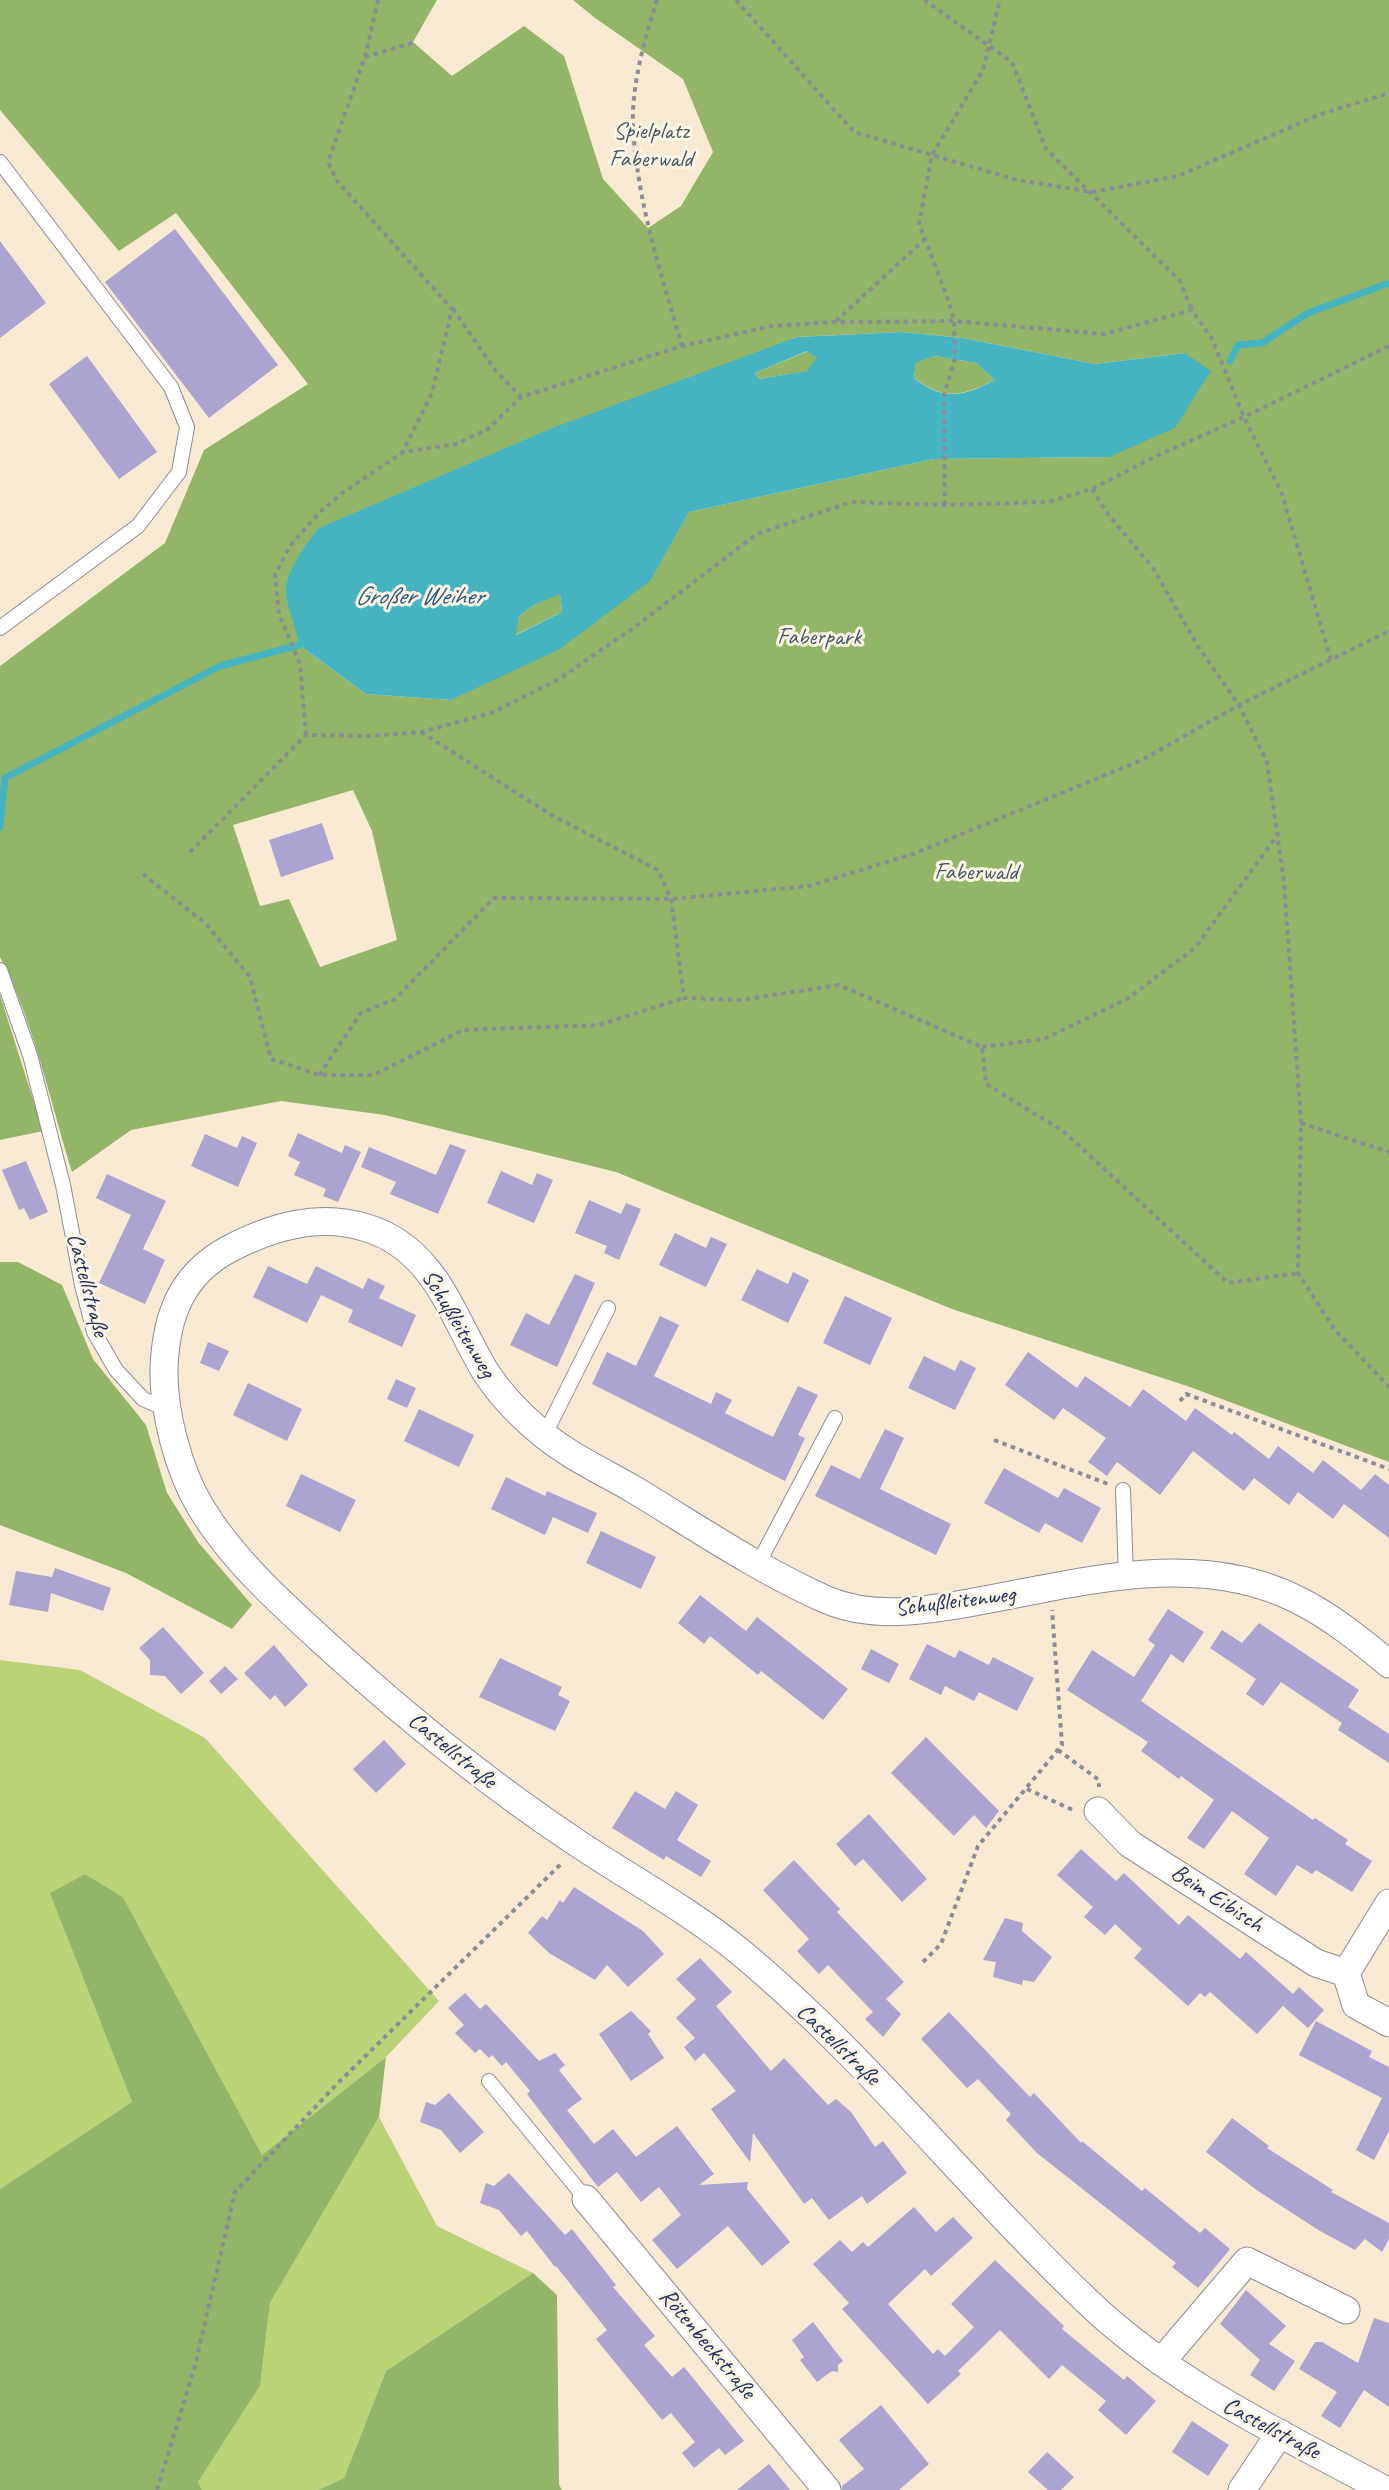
<!DOCTYPE html>
<meta charset="utf-8">
<style>
body{margin:0}
canvas{display:block;background:#f8e9d3}
</style>
<canvas width="1389" height="2490"></canvas>
<script>
const context = document.querySelector('canvas').getContext('2d');
context.lineJoin = 'round';
function paint(path, color) { context.fillStyle = color; context.fill(path, 'evenodd'); }
function strokePath(path, color, width, dash) { context.strokeStyle = color; context.lineWidth = width; context.lineCap = dash ? 'butt' : 'round'; context.setLineDash(dash || []); context.stroke(path); }
function drawText(font, color, halo, rows, align = 'center') {
  context.font = font + ' Caveat,sans-serif'; context.lineWidth = 6; context.setLineDash([]); context.textBaseline = 'middle'; context.strokeStyle = halo; context.fillStyle = color; for (const [text, x, y, turn = 0] of rows) {
    context.save(); context.translate(x, y); context.rotate((+turn || 0) * Math.PI / 180); context.textAlign = isNaN(turn) ? turn : align; if (halo) context.strokeText(text, 0, 0); context.fillText(text, 0, 0); context.restore();
  }
}
const green = new Path2D(`
 M0,1660L80,1670L205,1738L439,2001L386,2057L262,2155L123,1897L85,1874L51,1893L132,2102L0,2189Z
 M379,2117L437,2226L533,2273L386,2371L344,2478L318,2490H202L198,2482L260,2386L270,2303Z`);
const forest = new Path2D(`
 M0,0H437L413,42L452,76L524,26L564,56L603,179L648,228L681,206L713,152L683,79L595,18L573,0H1389V1462L1190,1387L952,1309L616,1172L385,1115L281,1101L131,1130L72,1172C51,1104 33,1019 0,957V666L165,543L204,450L308,384L176,213L119,251L0,110ZM901,332L963,338L1095,364L1185,353L1109,457L934,459L689,512L649,581L451,700L366,694L299,645L297,629L286,590L796,337ZM353,790L372,831L397,940L320,967L289,899L260,906L233,825Z
 M808,351L816,358L808,371L759,379L755,373Z
 M935,356L976,363L995,380C962,396 944,401 914,378L916,361Z
 M560,593L562,612L515,635L519,616L534,605Z
 M0,995L43,1131L0,1140Z
 M0,1262H18L62,1285L93,1359L146,1425L167,1493L198,1542L252,1605L232,1629L126,1573L0,1525Z
 M85,1874L123,1897L262,2155L386,2057L379,2117L270,2303L260,2386L198,2482L202,2490H0V2189L132,2102L50,1893Z
 M533,2273L557,2295L559,2485L562,2490H318L344,2478L386,2371Z`);
const water = new Path2D(`
 M901,332L963,338L1095,364L1185,353L1211,371L1175,428L1109,457L934,459L689,512L650,581L560,649L451,700L366,694L299,645C297,629 285,602 286,590C286,571 307,542 319,528L550,429L797,337ZM807,351L816,358L807,371L759,379L755,373ZM935,356L976,363L995,380C963,397 943,401 914,378L916,362ZM560,594L562,612L516,635L519,616L534,605Z`);
const stream = new Path2D(`
 M1230,361L1238,345L1262,343L1308,313L1389,283
 M0,827L5,778L220,666L299,645`);
const building = new Path2D(`
 M175,229L278,365L209,418L105,282Z
 M0,241L46,303L0,338Z
 M87,356L157,452L119,479L49,384Z
 M322,823L334,859L281,877L269,840Z
 M298,1133L342,1153L345,1145L361,1152L338,1202L323,1196L326,1189L294,1175L300,1162L288,1156Z
 M205,1134L237,1148L242,1136L257,1143L238,1187L191,1166Z
 M450,1144L466,1150L438,1214L390,1194L396,1182L361,1167L369,1147L436,1175Z
 M26,1161L48,1212L30,1220L24,1208L19,1210L2,1170Z
 M501,1171L532,1185L537,1173L553,1180L534,1223L487,1203Z
 M107,1174L166,1201L143,1249L165,1260L145,1304L99,1283L131,1215L96,1198Z
 M589,1200L621,1214L626,1203L641,1209L619,1260L604,1253L607,1246L575,1233Z
 M675,1233L706,1248L711,1237L727,1244L706,1287L659,1265Z
 M268,1266L307,1284L316,1266L363,1289L368,1278L385,1286L379,1298L416,1315L402,1347L348,1322L353,1310L321,1295L307,1323L253,1297Z
 M757,1269L788,1284L793,1272L809,1280L788,1323L741,1300Z
 M575,1274L595,1283L557,1367L510,1345L526,1313L549,1325Z
 M845,1296L892,1318L870,1365L823,1343Z
 M660,1316L679,1325L654,1376L711,1404L716,1392L732,1400L725,1413L773,1437L798,1386L818,1395L798,1435L805,1438L785,1481L592,1384L607,1352L636,1366Z
 M208,1342L229,1351L219,1371L200,1363Z
 M1028,1352L1077,1388L1085,1376L1130,1407L1143,1389L1186,1421L1195,1408L1232,1435L1234,1432L1269,1459L1278,1446L1313,1473L1323,1460L1361,1490L1375,1474L1389,1485V1538L1344,1504L1333,1519L1298,1492L1289,1505L1254,1478L1244,1491L1193,1451L1160,1495L1117,1462L1107,1476L1088,1462L1106,1438L1063,1408L1054,1420L1005,1385Z
 M924,1356L955,1371L960,1360L976,1368L955,1410L908,1388Z
 M396,1379L416,1388L407,1408L387,1399Z
 M248,1383L302,1409L287,1441L233,1415Z
 M419,1409L474,1435L459,1467L404,1441Z
 M885,1429L904,1438L880,1489L951,1524L936,1555L815,1496L831,1465L860,1479Z
 M1004,1468L1058,1498L1064,1488L1101,1508L1082,1543L1045,1523L1039,1533L984,1503Z
 M301,1474L356,1500L340,1532L286,1506Z
 M506,1477L545,1496L547,1491L597,1513L588,1533L553,1517L545,1535L491,1509Z
 M601,1531L656,1557L641,1589L586,1563Z
 M55,1568L111,1588L103,1611L51,1593L48,1612L9,1605L16,1571L52,1577Z
 M700,1595L746,1631L757,1617L848,1689L823,1720L761,1671L758,1675L710,1636L704,1644L678,1623Z
 M1168,1609L1204,1632L1183,1663L1171,1654L1141,1701L1313,1820L1315,1818L1348,1840L1345,1844L1372,1861L1352,1892L1316,1870L1312,1874L1297,1865L1276,1896L1244,1874L1269,1838L1232,1811L1204,1849L1187,1838L1214,1800L1181,1776L1179,1779L1141,1751L1148,1742L1067,1690L1092,1650L1134,1677L1155,1645L1148,1640Z
 M1259,1623L1359,1690L1348,1707L1389,1734V1763L1338,1730L1342,1723L1281,1682L1263,1706L1246,1694L1256,1679L1210,1648L1222,1630L1242,1643Z
 M163,1627L204,1673L181,1694L165,1676L150,1675V1660L139,1648Z
 M927,1644L955,1658L959,1650L989,1665L993,1657L1034,1678L1017,1711L979,1692L974,1701L945,1686L941,1695L909,1679Z
 M274,1645L308,1685L285,1707L275,1695L270,1700L244,1673Z
 M871,1649L899,1664L889,1683L861,1669Z
 M500,1658L562,1687L558,1695L570,1701L555,1731L479,1697Z
 M225,1666L238,1679L221,1694L209,1681Z
 M926,1737L999,1811L986,1828L974,1815L954,1836L891,1773Z
 M384,1740L406,1764L376,1793L353,1769Z
 M635,1791L665,1809L676,1791L698,1805L677,1840L711,1861L701,1877L666,1856L664,1860L612,1828Z
 M869,1814L927,1879L902,1902L863,1859L855,1866L836,1844Z
 M1081,1849L1116,1881L1124,1873L1179,1925L1188,1915L1240,1959L1246,1952L1293,1994L1299,1987L1324,2010L1308,2028L1283,2006L1291,1997L1257,2034L1210,1992L1205,1997L1200,1993L1188,2006L1134,1958L1142,1949L1115,1924L1105,1935L1084,1917L1093,1907L1057,1875Z
 M794,1860L840,1909L837,1912L904,1982L886,1999L901,2014L883,2037L865,2019L873,2012L828,1965L819,1974L797,1951L809,1939L763,1890Z
 M574,1887L643,1931L664,1954L628,1987L607,1965L595,1980L549,1953L528,1933L542,1916L547,1920L560,1900L563,1903Z
 M1005,1918L1023,1923L1022,1931L1052,1957L1034,1982L1023,1980L1022,1985L993,1977L996,1962L983,1960Z
 M700,1958L732,1992L716,2006L771,2071L784,2058L828,2105L836,2099L851,2112L875,2147L883,2141L907,2173L867,2204L862,2196L829,2220L812,2198L804,2204L753,2133L750,2162L711,2109L736,2091L704,2053L695,2061L684,2047L695,2038L676,2018L696,1999L676,1979Z
 M465,1993L480,2009L486,2004L539,2061L555,2053L565,2065L559,2070L582,2099L567,2110L594,2144L613,2129L636,2157L677,2126L714,2174L699,2185L748,2182L747,2189L790,2242L762,2266L728,2226L677,2269L652,2240L681,2215L659,2187L641,2202L617,2172L598,2187L527,2094L530,2091L506,2062L502,2066L492,2055L489,2058L480,2049L475,2053L455,2033L464,2025L448,2008Z
 M631,2011L651,2031L648,2034L664,2058L631,2081L599,2034Z
 M949,2012L1030,2097L1034,2093L1081,2143L1082,2141L1142,2191L1145,2188L1200,2233L1205,2228L1230,2249L1198,2288L1172,2267L1176,2263L1037,2153L1006,2120L1011,2114L978,2079L967,2088L921,2039Z
 M1316,2021L1372,2051L1369,2057L1389,2067V2131L1374,2160L1356,2150L1382,2098L1299,2055Z
 M449,2093L484,2132L460,2153L441,2130L420,2122L426,2102L435,2105Z
 M1232,2118L1269,2146L1267,2148L1333,2190L1331,2192L1389,2223V2239L1382,2252L1365,2239L1355,2250L1320,2231L1258,2191L1206,2152Z
 M509,2173L565,2235L572,2229L616,2285L613,2287L655,2336L644,2345L672,2377L684,2367L744,2441L725,2455L719,2448L694,2468L682,2453L695,2442L671,2413L662,2420L596,2339L607,2330L556,2266L555,2267L527,2231L521,2236L499,2210L480,2203L486,2183L494,2186Z
 M914,2207L936,2232L953,2217L973,2238L931,2276L925,2269L888,2304L933,2354L938,2349L945,2356L974,2327L951,2304L995,2260L1064,2326L1062,2329L1124,2380L1127,2376L1156,2401L1126,2435L1098,2410L1106,2401L1062,2365L1049,2379L1000,2330L958,2371L961,2374L928,2404L842,2309L849,2303L813,2264L840,2240L852,2252L863,2242L868,2247Z
 M1246,2290L1286,2326L1269,2344L1295,2361L1274,2391L1250,2375L1260,2360L1220,2324Z
 M1374,2318L1389,2323V2407L1364,2390L1340,2428L1321,2416L1337,2392L1299,2369L1315,2342H1322L1358,2363Z
 M813,2322L843,2361L838,2365V2372L832,2371L817,2382L800,2360L804,2357L792,2340Z
 M881,2405L929,2464L899,2490H842V2486L864,2469L839,2440Z
 M1192,2421L1229,2445L1208,2476L1172,2452Z
 M1047,2452L1074,2477L1061,2490H1048L1028,2472Z
 M769,2464L790,2490H737Z`);
const path = new Path2D(`
 M378,0L365,57L328,162L337,181L452,309L432,393L403,451
 M657,0C645,36 631,88 633,126C637,201 661,274 682,346
 M736,0L854,132L1017,180L1093,192L1178,176L1321,114L1389,93
 M924,0L1012,62L1046,149L1180,281L1192,310
 M365,57L413,43
 M453,309L495,370L521,397
 M836,321L925,239
 M1092,489L1107,513L1153,568L1199,648L1239,705L1267,762L1284,882L1301,1123L1298,1273L1335,1330L1389,1387
 M945,505L944,395L955,358L954,321L949,302L919,224L932,155L983,70L1000,0
 M421,732L553,816L658,870L671,899L684,998L741,1000L839,985L982,1047L986,1084L1063,1131L1228,1283L1298,1273
 M306,735L300,664L279,614L275,575L290,546L320,512L341,494L403,452L456,444L488,429L521,397L682,346L772,326L835,322L954,321L1104,334L1192,310L1212,339L1244,417L1282,494L1331,660
 M190,852L306,735L367,736L421,732L491,713L559,679L636,626L757,534L851,502L945,505L1048,502L1092,489L1154,457L1244,417L1389,346
 M143,874L206,924L250,977L271,1059L319,1075H374L463,1030L599,1025L684,998
 M982,1047L1044,1039L1127,999L1195,948L1279,833
 M319,1075L361,1013L395,999L494,898L671,899L809,886L913,854L1142,760L1239,705L1389,631
 M1301,1123L1389,1152
 M1180,1401L1186,1394L1389,1469
 M994,1440L1108,1484
 M1058,1750L1099,1780V1787
 M1027,1789L1075,1811
 M923,1962L941,1944L978,1846L1062,1745L1052,1610
 M157,2490L195,2366L235,2192L337,2084L563,1862`);
const service = new Path2D(`
 M0,162L171,387L187,427L179,472L138,526L0,628
 M0,970L30,1055L63,1185L82,1285L94,1332L116,1370L143,1399L166,1409
 M544,1436L608,1308
 M1123,1490L1126,1576
 M758,1564L835,1418
 M489,2081L586,2199`);
const minor = new Path2D(`
 M1098,1811L1130,1844L1316,1963L1346,1973L1356,2005L1389,2023
 M1346,1973L1389,1903
 M586,2199L827,2490
 M1161,2362L1247,2261L1346,2310
 M1242,2490L1280,2433
 M1385,2490C1282,2434 1174,2384 1089,2303C969,2189 867,2057 739,1951C690,1911 633,1880 580,1845C491,1786 408,1719 329,1647C283,1605 232,1560 200,1506C178,1469 163,1411 164,1368C166,1316 181,1275 229,1249C273,1226 319,1213 367,1228C435,1249 452,1316 485,1371C499,1393 518,1413 538,1430C565,1454 602,1471 633,1489C696,1527 759,1570 827,1600C872,1619 923,1611 969,1603C1076,1584 1195,1548 1298,1600C1332,1617 1360,1640 1389,1664`);
const parkNames = [
 ["Spielplatz",651,132],
 ["Faberwald",651,160],
 ["Faberpark",819,638],
 ["Faberwald",976,873]
];
const streetNames = [
 ["Castellstraße",87,1285,75],
 ["Schußleitenweg",458,1324,59],
 ["Schußleitenweg",955,1602,-7],
 ["Castellstraße",452,1751,39],
 ["Beim Eibisch",1217,1899,33],
 ["Castellstraße",838,2045,44],
 ["Rötenbeckstraße",707,2344,50],
 ["Castellstraße",1271,2429,28]
];
const waterNames = [
 ["Großer Weiher",419,597]
];
paint(green, '#bad377');
paint(forest, '#93b568');
paint(water, '#46b5c1');
strokePath(stream, '#46b5c1', 7);
paint(building, '#aba3d0');
strokePath(service, '#8a8c98', 16);
strokePath(minor, '#8a8c98', 29);
strokePath(path, '#8a8c98', 4, [4.5, 4.5]);
strokePath(service, '#fff', 14);
strokePath(minor, '#fff', 27);
drawText('24px', '#435864', '#fcf5e5', parkNames);
drawText('24px', '#1b2f5e', '#fcf5e5', streetNames);
drawText('italic 26px', '#28577c', '#fcf5e5', waterNames);
</script>
